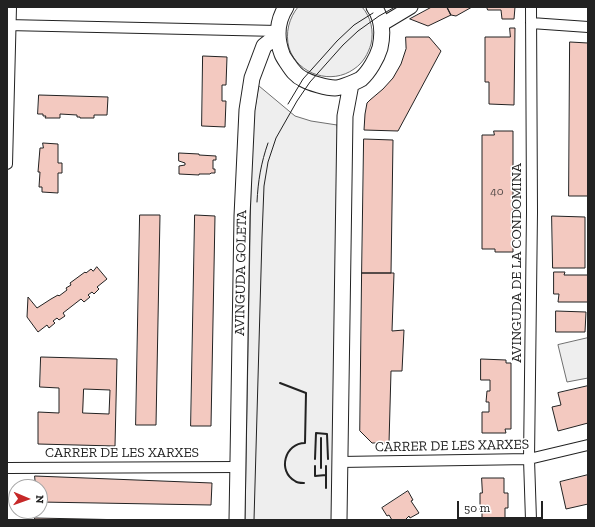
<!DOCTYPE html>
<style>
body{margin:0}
#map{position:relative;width:595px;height:527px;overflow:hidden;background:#fff;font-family:"Zilla Slab",serif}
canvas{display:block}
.frame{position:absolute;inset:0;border:8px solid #222;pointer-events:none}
.north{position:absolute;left:8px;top:479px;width:40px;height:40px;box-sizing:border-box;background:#fff;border:1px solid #a7a7a7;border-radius:50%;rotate:92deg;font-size:11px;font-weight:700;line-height:16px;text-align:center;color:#222}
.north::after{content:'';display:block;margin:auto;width:14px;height:18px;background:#c62828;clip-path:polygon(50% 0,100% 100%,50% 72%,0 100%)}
.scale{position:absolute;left:457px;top:501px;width:86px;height:18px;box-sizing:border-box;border:2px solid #222;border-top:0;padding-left:5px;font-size:12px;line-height:14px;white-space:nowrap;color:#222;-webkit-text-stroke:3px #fff;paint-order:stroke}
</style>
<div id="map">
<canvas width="595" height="527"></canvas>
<div class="frame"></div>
<div class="north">N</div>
<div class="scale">50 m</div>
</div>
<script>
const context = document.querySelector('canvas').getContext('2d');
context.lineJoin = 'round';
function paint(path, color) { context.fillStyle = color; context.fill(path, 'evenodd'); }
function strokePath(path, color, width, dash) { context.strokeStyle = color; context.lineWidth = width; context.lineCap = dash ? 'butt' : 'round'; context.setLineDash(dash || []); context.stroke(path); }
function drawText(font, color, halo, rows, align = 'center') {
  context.font = font + ' "Zilla Slab",serif'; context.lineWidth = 3; context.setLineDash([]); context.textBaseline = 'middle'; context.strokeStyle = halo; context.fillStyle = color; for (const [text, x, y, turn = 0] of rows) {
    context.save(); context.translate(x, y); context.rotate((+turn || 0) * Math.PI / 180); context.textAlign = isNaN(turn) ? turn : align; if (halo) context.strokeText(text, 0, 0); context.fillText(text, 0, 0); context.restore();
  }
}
const green = new Path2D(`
 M298,7H362C371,17 374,31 371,44C368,54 363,63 354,69C332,85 298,75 289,48C285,33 289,18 298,7Z
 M259,86L295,116L311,121L337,125L339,142L333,520H245L252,126Z
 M588,338V378L567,382L558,345Z`);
const building = new Path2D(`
 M432,7H447L451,15L428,26L410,19Z
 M447,7H472L456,16L451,15Z
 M487,7H515L514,19H502L501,10H488Z
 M510,28H515L514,105L489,104V82H485V37H510Z
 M406,37H429L441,51L398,131L364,130L365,114L367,103L370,100L383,89L393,78L401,64L406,49Z
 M570,42L588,43V196H569Z
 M203,56L227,57L226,85H222V101H226L225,127L202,126Z
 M39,95L108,97L107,115H94V118H80V117H77V115L60,114V118H45L46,116H43V114H38Z
 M494,131H513V252H495V249H482V135H494Z
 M364,139L393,140L391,273H362Z
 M43,143L58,144V163H62V173H58V193L42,192V187H39L40,172H38L40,148H43Z
 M179,153L199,154V155L216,156V160H213V169H215V173H211L210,174H199V175L179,174V166L185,165V163L179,161Z
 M140,215H160L156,425H136Z
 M195,215L215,216L211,426H191Z
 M552,216L585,217V268H553Z
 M97,267L107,279L97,287L99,289L94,294L92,292L88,295L90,297L84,302L81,299L63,313L65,316L59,320L57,318L53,321L55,323L49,328L47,325L38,332L27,317L28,297L37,308L51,299L58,295L59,296L67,290L66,288L71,285L70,283L85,272L86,273L91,269L93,271Z
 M554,272H565L564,275H588V302H558L559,294H554Z
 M362,273H394L392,331L404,330L402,371H391L389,443H372L360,431Z
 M556,311L586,312L585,332H556Z
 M41,357L117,359L115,446L38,444V412L59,413V388L40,387ZM84,389L110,390L109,414L83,413Z
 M481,359L506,360V363H511V429H505L506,433H482V412H489V402H486L487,391H490V380H481Z
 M588,386V423L558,431L552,407L561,405L558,393Z
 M588,475V504L566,509L560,482Z
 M35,476L212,483L211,505L40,502V487H36Z
 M482,478H504V493H508V508H505V520H482V510H480V493H482Z
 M408,491L413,500L411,501L419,513L410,518L409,516L405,520H392L389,515L387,516L382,508Z
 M35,518L131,520H35Z`);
const minor = new Path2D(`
 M531,7L532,212L529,459L531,520
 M531,23L588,27
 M7,25L278,31
 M7,164L11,7
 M340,462L529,459L588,445
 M7,468L238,467`);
const tertiary = new Path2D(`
 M381,25L411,7`);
const secondary = new Path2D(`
 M286,7C277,21 276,38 282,54C283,57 286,61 288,64C292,70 296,76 303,79C310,83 327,88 335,88C338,88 341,87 344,86C350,84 356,82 361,79C369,72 377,58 380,48C383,34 383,19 374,7
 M237,520L242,216L247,110L252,78L264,46L278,35
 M339,520L345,116L351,84`);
const tram = new Path2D(`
 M288,104L303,79L321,59L337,41L354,25L373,13
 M257,202C258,181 261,163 268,143
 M254,520L262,237L264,186L268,162L276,138L297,101L310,82L343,45L358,31L379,16L395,7`);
const wall = new Path2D(`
 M280,383L306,393L305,443C285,443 277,471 295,481C297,483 301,483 304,483
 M315,459L316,433L327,434L328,459
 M315,466V476L326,475
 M321,468V438
 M326,488V466`);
const numberNames = [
 ["40",497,192]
];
const streetNames = [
 ["AVINGUDA DE LA CONDOMINA",517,263,-90],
 ["AVINGUDA GOLETA",241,273,-89],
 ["CARRER DE LES XARXES",452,446,-1],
 ["CARRER DE LES XARXES",122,453]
];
paint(green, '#eee');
strokePath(green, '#6f6f6f', 1);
paint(building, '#f3c9c0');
strokePath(building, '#222', 1);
strokePath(minor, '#222', 12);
strokePath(tertiary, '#222', 15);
strokePath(secondary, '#222', 17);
strokePath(minor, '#fff', 10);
strokePath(tertiary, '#fff', 13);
strokePath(secondary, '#fff', 15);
strokePath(tram, '#222', 1);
strokePath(wall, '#222', 2);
drawText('12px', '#564c4a', null, numberNames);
drawText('14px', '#222', '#fff', streetNames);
</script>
